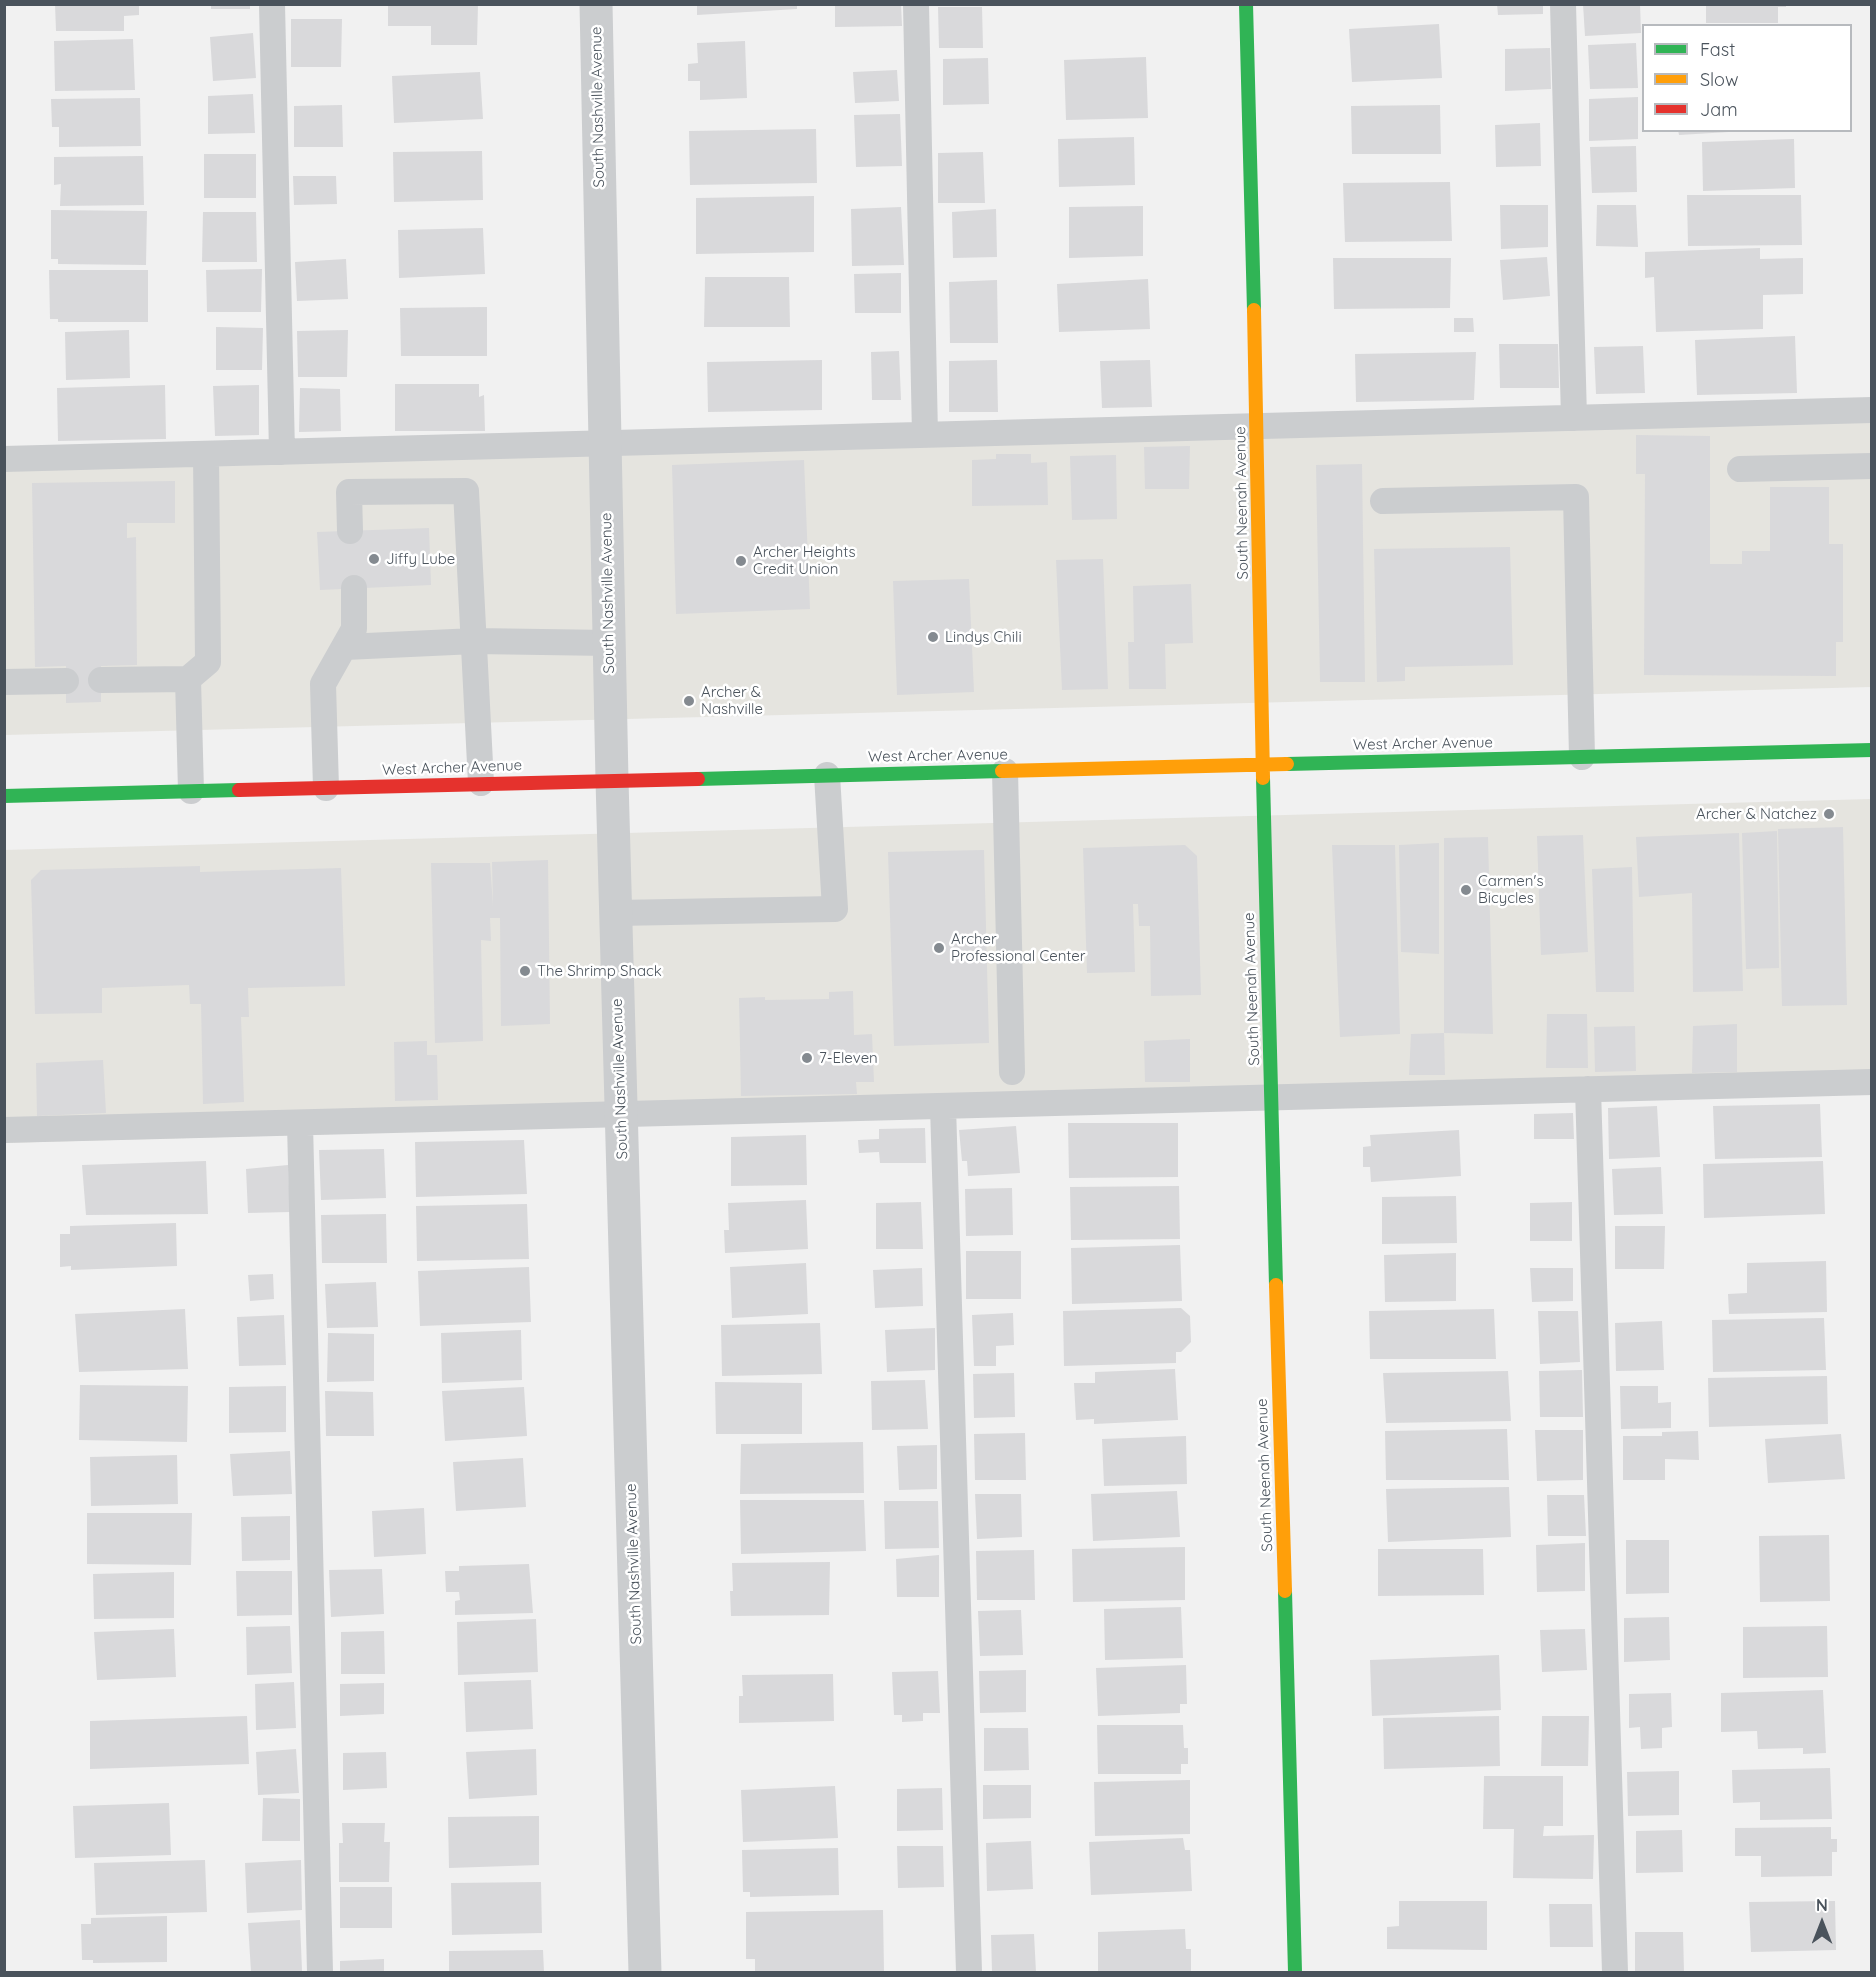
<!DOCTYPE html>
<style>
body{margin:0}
#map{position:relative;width:1876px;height:1977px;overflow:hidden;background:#f1f1f1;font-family:Quicksand,sans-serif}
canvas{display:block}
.frame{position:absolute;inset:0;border:6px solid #4a535c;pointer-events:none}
.legend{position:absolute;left:1642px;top:24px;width:210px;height:108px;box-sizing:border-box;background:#fff;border:2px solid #b7babe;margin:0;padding:8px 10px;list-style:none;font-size:18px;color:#4a535c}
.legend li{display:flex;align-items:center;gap:12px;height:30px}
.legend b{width:30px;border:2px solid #b7babe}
.north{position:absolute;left:1792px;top:1893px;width:60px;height:60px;-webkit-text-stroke:4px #fff;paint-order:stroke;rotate:0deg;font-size:16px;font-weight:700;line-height:24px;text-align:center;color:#4a535c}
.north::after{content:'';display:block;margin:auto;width:21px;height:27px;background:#4a535c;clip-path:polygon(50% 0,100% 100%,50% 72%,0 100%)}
</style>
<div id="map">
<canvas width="1876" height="1977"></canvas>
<div class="frame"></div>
<ul class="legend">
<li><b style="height:8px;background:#30b455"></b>Fast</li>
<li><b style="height:8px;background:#ff9f0a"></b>Slow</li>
<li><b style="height:8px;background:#e5322d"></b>Jam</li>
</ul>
<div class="north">N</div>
</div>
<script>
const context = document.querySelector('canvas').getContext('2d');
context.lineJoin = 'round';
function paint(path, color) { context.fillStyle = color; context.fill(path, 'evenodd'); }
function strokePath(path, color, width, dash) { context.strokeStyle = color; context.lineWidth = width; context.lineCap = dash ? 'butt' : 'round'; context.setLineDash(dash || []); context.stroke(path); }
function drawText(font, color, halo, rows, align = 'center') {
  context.font = font + ' Quicksand,sans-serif'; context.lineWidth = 5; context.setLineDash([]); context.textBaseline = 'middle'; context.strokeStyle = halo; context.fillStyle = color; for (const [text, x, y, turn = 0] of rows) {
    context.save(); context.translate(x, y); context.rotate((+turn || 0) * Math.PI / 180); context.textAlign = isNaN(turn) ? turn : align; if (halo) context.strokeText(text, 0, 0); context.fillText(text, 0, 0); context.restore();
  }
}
const commercial = new Path2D(`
 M1871,411V687L5,735L4,465Z
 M1871,799V1092L5,1143L4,850Z`);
const building = new Path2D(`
 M55,4H139V15L124,16V31H56Z
 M388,4H478L477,45H431V26H388Z
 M697,4H797V9L697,15Z
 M835,4H901L902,26L835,27Z
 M1497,4H1543V14L1498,15Z
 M1583,4H1640L1641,33L1585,36Z
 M1706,4H1786V7H1778V23H1706Z
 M211,5H250V9H211Z
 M938,7H982L983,48H939Z
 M291,19H342L341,67H291Z
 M1439,24L1442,78L1352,82L1349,29Z
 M253,33L256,78L213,81L210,37Z
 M133,39L135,90L55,91L54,41Z
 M745,41L747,98L700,100V81H688V64L698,63L697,43Z
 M1636,43L1638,88L1590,89L1588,45Z
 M1550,48L1551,89L1505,91V49Z
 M1146,57L1148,118L1066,120L1064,60Z
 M988,58L989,104L943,105V59Z
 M897,70L899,101L855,103L853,72Z
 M480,72L483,119L394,123L392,76Z
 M253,94L255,133L208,134V96Z
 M1638,97V139L1589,141V99Z
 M140,98L141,146L59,147V127H52L51,99Z
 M342,105L343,147H294V106Z
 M1440,105L1441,154H1352L1351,106Z
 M900,114L902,166L856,167L854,115Z
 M1540,123L1541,166L1496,167L1495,125Z
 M816,129L817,183L690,185L689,131Z
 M1678,130H1729V132L1679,135Z
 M1134,137L1135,185L1059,187L1058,139Z
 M1794,139L1795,188L1703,191L1702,142Z
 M1636,146L1637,192L1592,193L1590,147Z
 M482,151L483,200L394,202L393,152Z
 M983,152L985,203H938V153Z
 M204,154H256V198H204Z
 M143,156L144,205L60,206L61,184L54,185V157Z
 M293,176H336L337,204L294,205Z
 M1450,182L1452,241L1345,242L1343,183Z
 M1687,195H1801L1802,245L1688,246Z
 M814,196V252L696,254V198Z
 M1500,205H1548V247L1501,249Z
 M1597,205H1636L1638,247L1596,246Z
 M1143,206V256L1069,258V207Z
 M901,207L904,265L852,266L851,209Z
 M996,209L997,257L953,258L952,212Z
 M51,210L147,211L146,265L58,264V259H51Z
 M203,212H256L257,262H202Z
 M483,228L485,274L399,278L398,230Z
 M1760,248V259L1803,258V294L1763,295V329L1656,332L1654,277L1645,278V252Z
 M1547,257L1550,296L1503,300L1500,260Z
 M1333,258H1451L1450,308L1334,309Z
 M346,259L348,299L297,301L295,262Z
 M262,269L261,312H207L206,270Z
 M49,270H148V322H58V319H50Z
 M901,273V313H855L854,274Z
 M705,277H789L790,327H704Z
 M1148,279L1150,329L1059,332L1057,284Z
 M997,280L998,343H950L949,282Z
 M487,307V356H401L400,308Z
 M1454,318H1473L1474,332H1454Z
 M216,327L263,328L262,370H216Z
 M129,330L130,378L66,380L65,332Z
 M348,330L347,377H298L297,331Z
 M1795,336L1797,393L1697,395L1695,340Z
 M1499,344H1558L1559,388H1500Z
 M1643,346L1645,393L1596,394L1594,347Z
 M899,351L901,400H872L871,352Z
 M1476,352L1474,400L1356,402L1355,354Z
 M822,360V410L708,412L707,362Z
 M997,360L998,412H949V361Z
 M1150,360L1152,407L1102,408L1100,361Z
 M395,384H479V397L484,395L485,431H395Z
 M165,385L166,439L58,441L57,388Z
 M259,385V435L215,436L213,386Z
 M300,388L340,389L341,431L299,432Z
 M1636,435L1710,436V564H1742V551H1770V487H1829V544H1843V642H1836V676L1644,675L1645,474H1636Z
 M1190,446L1189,489H1145L1144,447Z
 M996,454H1031V463L1047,462L1048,505L972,506V460L996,459Z
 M1116,455L1117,519L1072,520L1070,456Z
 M804,460L810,609L676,614L672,465Z
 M1362,464L1365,682H1320L1316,465Z
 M175,481V523H127V538L136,537L137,665L101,666V702L66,703V666L35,667L32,483Z
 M429,528L431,585L320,590L317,532Z
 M1510,547L1513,665L1405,667V681L1377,682L1374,549Z
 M1103,559L1108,689L1062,690L1056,560Z
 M969,579L974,692L897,695L893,581Z
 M1191,584L1193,643L1165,644L1166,689H1129L1128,642H1134L1133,586Z
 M1843,827L1847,1005L1782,1006L1778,829Z
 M1777,831L1779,968L1746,969L1742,833Z
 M1739,833L1743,991L1693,992L1692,893L1639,897L1636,837Z
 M1583,835L1588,952L1541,955L1537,836Z
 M1488,837L1493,1034L1444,1033V838Z
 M1439,843V954L1401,952L1399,845Z
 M1185,845L1197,856L1201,995L1151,996L1150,926H1139L1138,904H1133L1135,972L1087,973L1083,848Z
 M1332,845H1395L1400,1034L1340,1037Z
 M984,850L989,1043L894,1046L888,852Z
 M548,860L550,1024L501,1026L500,918H490L491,941L481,940L483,1041L435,1043L431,863H490L493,906L492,862Z
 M200,866V872L341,868L345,986L248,988L249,1017H241L244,1102L203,1104L201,1004H190L189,985L102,988V1013L35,1014L31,880L41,870Z
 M1632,867L1634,992H1596L1592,869Z
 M853,991L854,1035L872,1034L874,1082H856L857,1094L741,1096L739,998L765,997V1000L829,999V992Z
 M1547,1014H1587L1588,1068H1546Z
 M1737,1024V1072L1692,1073L1693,1026Z
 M1635,1026L1636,1071L1595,1072L1594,1027Z
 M1444,1033L1445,1075H1409L1411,1034Z
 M1190,1039V1082H1145L1144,1041Z
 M427,1041V1055H437L438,1100L395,1101L394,1042Z
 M103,1060L106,1113L37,1116L36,1063Z
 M1820,1104L1822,1157L1715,1159L1713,1106Z
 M1657,1106L1660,1157L1609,1159L1608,1108Z
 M1573,1113L1574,1139H1534V1114Z
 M1068,1123H1178V1177L1069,1178Z
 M1016,1126L1020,1173L968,1176L967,1161H962L959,1130Z
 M925,1128L926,1163H880L879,1152L859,1153L858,1140L879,1139V1129Z
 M1459,1130L1461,1176L1371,1182L1370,1167H1363V1147L1371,1146L1370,1135Z
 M806,1135L807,1185L731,1186V1137Z
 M524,1140L527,1194L416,1197L415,1142Z
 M384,1149L386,1198L321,1200L319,1150Z
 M206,1161L208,1214L86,1215L82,1165Z
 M1823,1161L1825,1214L1704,1218L1703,1164Z
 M288,1165L290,1212L248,1213L246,1169Z
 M1661,1167L1663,1214L1614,1215L1612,1169Z
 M1179,1186L1180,1239L1071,1240L1070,1187Z
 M1012,1188L1013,1235L966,1236L965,1189Z
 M1456,1196L1457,1243L1382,1244V1197Z
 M806,1200L808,1249L725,1253L724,1230H729L728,1203Z
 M921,1202L923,1249H876V1203Z
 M1572,1202V1241H1530V1203Z
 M527,1204L529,1259L417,1261L416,1206Z
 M386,1214L387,1263H322L321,1215Z
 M176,1223L177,1266L71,1270V1266L60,1267V1234H70V1226Z
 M1615,1226H1665L1664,1269H1615Z
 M1180,1245L1182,1301L1072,1304L1071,1248Z
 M966,1251H1021V1299H966Z
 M1456,1253V1301L1385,1302L1384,1255Z
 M1826,1261L1827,1312L1729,1314L1728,1294L1747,1293V1263Z
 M806,1263L808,1314L732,1318L730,1267Z
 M529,1267L531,1322L420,1326L418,1271Z
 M922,1268L923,1306L875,1308L873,1270Z
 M1530,1268H1573V1301L1532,1302Z
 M273,1274L274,1299L250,1301L248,1275Z
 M376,1282L378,1327L327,1328L325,1284Z
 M1181,1308L1190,1316L1191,1342L1181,1352H1176V1363L1064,1366L1063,1311Z
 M185,1309L188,1369L79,1372L75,1314Z
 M1494,1309L1496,1359H1370L1369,1311Z
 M1538,1311H1578L1580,1362L1540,1364Z
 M1013,1313L1014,1345L996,1346V1366H974L972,1315Z
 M284,1315L286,1365L239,1366L237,1317Z
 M1824,1318L1826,1370L1713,1372L1712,1320Z
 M1662,1321L1664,1370L1616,1371L1615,1323Z
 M820,1323L822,1374L722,1376L721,1325Z
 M935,1328V1370L887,1372L885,1330Z
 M521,1330L522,1380L442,1383L441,1333Z
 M328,1333L374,1334V1381L327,1382Z
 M1175,1369L1178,1420L1094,1424V1419L1076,1420L1074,1383H1095V1372Z
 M1582,1370L1583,1417H1540L1539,1371Z
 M1508,1371L1511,1421L1386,1423L1383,1373Z
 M1014,1373L1015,1417L974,1418L973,1374Z
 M1827,1376L1828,1424L1709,1427L1708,1378Z
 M925,1380L928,1429L872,1430L871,1381Z
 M715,1382L802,1383V1434H716Z
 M80,1385L188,1386L187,1442L79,1440Z
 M286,1386V1432L229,1433V1387Z
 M1620,1386H1658V1403L1671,1402V1428L1621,1429Z
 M524,1387L527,1436L445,1441L442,1391Z
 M325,1391L373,1392L374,1436H326Z
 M1507,1429L1509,1480H1386L1385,1431Z
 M1535,1430H1583V1480L1537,1481Z
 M1698,1431L1699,1460L1665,1459V1480H1623V1436H1662V1432Z
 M1025,1433L1026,1480H975L974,1434Z
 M1841,1434L1845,1479L1768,1483L1765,1439Z
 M1186,1436L1187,1484L1104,1486L1102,1439Z
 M863,1442L864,1493L740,1494L741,1444Z
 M937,1445V1489L899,1490L897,1446Z
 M290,1451L292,1494L233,1496L230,1454Z
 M177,1455L178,1504L91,1506L90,1457Z
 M523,1458L526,1507L456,1511L453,1462Z
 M1509,1487L1511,1537L1388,1542L1386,1489Z
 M1177,1491L1180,1537L1093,1541L1091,1494Z
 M975,1494H1021L1022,1537L977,1539Z
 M1547,1495H1584L1586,1536H1548Z
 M740,1500H864L866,1551L741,1554Z
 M884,1501H938L939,1548L885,1549Z
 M424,1508L426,1554L374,1557L372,1511Z
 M87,1513H192L191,1565L87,1564Z
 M290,1516V1560L242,1561L241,1517Z
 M1829,1535L1830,1601L1760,1602L1759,1536Z
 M1626,1540H1669V1593L1626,1594Z
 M1585,1543V1591L1537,1592L1536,1545Z
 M1185,1547V1600L1073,1602L1072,1549Z
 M1378,1549H1483L1484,1595L1378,1596Z
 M1034,1550L1035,1600H977L976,1551Z
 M939,1555V1597H897L896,1559Z
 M830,1562L829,1615L731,1616L730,1591H733L732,1563Z
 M529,1564L533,1613L455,1615V1601L460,1600L459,1592H446L445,1571H459V1566Z
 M382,1569L384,1614L331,1617L329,1570Z
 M236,1571H292V1615L237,1616Z
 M174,1572V1618L94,1619L93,1574Z
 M1181,1607L1183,1658L1105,1660L1104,1609Z
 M1021,1610L1023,1655L980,1656L978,1611Z
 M1669,1617L1670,1660L1624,1662V1618Z
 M536,1619L538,1672L458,1675L457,1622Z
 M290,1626L292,1673L247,1675L246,1627Z
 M1827,1626L1828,1677L1743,1678V1627Z
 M174,1629L176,1677L97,1680L94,1632Z
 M1585,1629L1587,1670L1542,1672L1540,1630Z
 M384,1631L385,1674H341V1632Z
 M1499,1655L1501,1710L1372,1716L1370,1660Z
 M1186,1665L1187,1704H1180V1713L1098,1716L1096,1668Z
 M1026,1670V1712L980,1713L979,1671Z
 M938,1671L940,1713H923V1721L902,1722V1715H894L892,1672Z
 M833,1674L834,1721L739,1723V1696H743L742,1675Z
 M531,1680L533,1729L466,1732L464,1682Z
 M294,1682L296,1728L256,1730L255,1684Z
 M384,1683V1714L340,1716V1684Z
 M1823,1690L1826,1753L1803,1754V1748L1758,1749L1757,1731L1721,1732V1693Z
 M1671,1693L1672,1727L1662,1728V1748L1641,1749L1640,1727L1629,1728V1694Z
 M247,1716L249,1764L90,1769V1721Z
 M1499,1716L1500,1766L1384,1769L1383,1718Z
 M1542,1716H1589L1588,1766H1541Z
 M1097,1725H1183L1184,1748H1188V1764H1181V1774H1098Z
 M984,1728H1028L1029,1770L984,1771Z
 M296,1749L299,1793L258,1795L256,1752Z
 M536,1749L537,1795L469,1799L466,1752Z
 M386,1752L387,1788L343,1790V1753Z
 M1830,1768L1832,1819L1760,1820V1802L1733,1803L1732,1770Z
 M1679,1771V1815L1628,1816L1627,1772Z
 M1484,1776H1563V1826H1544L1543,1836L1594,1835L1593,1879L1513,1878L1514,1829H1483Z
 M1190,1780V1834L1095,1836L1094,1782Z
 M983,1785H1031V1818L983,1819Z
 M835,1786L838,1838L743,1842L741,1790Z
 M942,1788L943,1830L897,1831V1789Z
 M263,1798L300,1799V1841H262Z
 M169,1803L171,1855L75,1858L73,1806Z
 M539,1816V1865L449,1868L448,1817Z
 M342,1823H385L384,1842H390L389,1882H339V1843H343Z
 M1831,1827V1839H1837V1852H1832V1876L1761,1877V1856H1735V1828Z
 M1682,1830L1683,1872L1636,1873V1831Z
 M1183,1838L1185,1850H1190L1192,1891L1091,1895L1089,1842Z
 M1031,1841L1033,1889L987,1891L986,1843Z
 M897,1846H943L944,1887L898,1888Z
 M838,1848L839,1895L750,1897V1892H743L742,1850Z
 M205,1860L207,1912L96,1915L94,1863Z
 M301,1860L302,1910L247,1913L245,1863Z
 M541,1882L542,1933L452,1935L451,1883Z
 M340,1887H392V1928H340Z
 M1399,1901H1487V1950L1387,1949V1927L1399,1926Z
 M1835,1901L1836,1950L1751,1952L1749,1902Z
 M1549,1904H1592L1593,1947H1550Z
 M883,1910L884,1972H755V1959H746V1912Z
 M167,1916V1962L93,1963V1960H82L81,1924H91V1918Z
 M300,1920L302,1971L251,1972L248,1923Z
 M1185,1929L1186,1949H1191V1971L1098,1972V1932Z
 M1635,1932H1683L1684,1972H1635Z
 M1034,1934L1036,1972H992L991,1935Z
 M543,1950L544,1972H449V1951Z
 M384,1959V1972H340V1961Z`);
const lane = new Path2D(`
 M272,4L282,452
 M916,4L925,435
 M1563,4L1574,418
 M4,459L1872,410
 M1740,469L1872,466
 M1383,501L1576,497L1582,757
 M350,531L349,492L466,491L481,783
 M345,647L475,641L609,643
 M101,680L188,679
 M4,682L66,681
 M1005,771L1012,1072
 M326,788L323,684L354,629V588
 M191,791L188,679L208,662L206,454
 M616,913L835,909L827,775
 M1588,1089L1615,1972
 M943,1106L969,1972
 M300,1123L320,1972
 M4,1130L1872,1082`);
const street = new Path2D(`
 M596,4L612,780L645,1972`);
const fast = new Path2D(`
 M1246,4L1254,310
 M1287,764L1872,750
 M1263,778L1276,1285
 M698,779L1002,771
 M4,796L239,790
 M1285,1591L1295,1972`);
const slow = new Path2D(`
 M1254,310L1263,778
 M1002,771L1287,764
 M1276,1285L1285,1591`);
const jam = new Path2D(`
 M239,790L698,779`);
const markers = [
 [374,559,6,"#848a90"],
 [741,561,6,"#848a90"],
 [933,637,6,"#848a90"],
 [689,701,6,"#848a90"],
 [1829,814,6,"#848a90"],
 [1466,890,6,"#848a90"],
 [939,948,6,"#848a90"],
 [525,971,6,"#848a90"],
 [807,1058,6,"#848a90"]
];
const streetNames = [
 ["South Nashville Avenue",598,107,-91],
 ["South Neenah Avenue",1242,503,-91],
 ["South Nashville Avenue",608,593,-91],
 ["West Archer Avenue",1423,744,-1],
 ["West Archer Avenue",938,756,-1],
 ["West Archer Avenue",452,768,-2],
 ["South Neenah Avenue",1252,989,-92],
 ["South Nashville Avenue",620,1079,-92],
 ["South Neenah Avenue",1265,1475,-92],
 ["South Nashville Avenue",634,1564,-92]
];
const poiNames = [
 ["Archer Heights",753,552],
 ["Credit Union",753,569],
 ["Jiffy Lube",386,559],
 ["Lindys Chili",945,637],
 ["Archer &",701,692],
 ["Nashville",701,709],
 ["Archer & Natchez",1817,814,"right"],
 ["Carmen's",1478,881],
 ["Bicycles",1478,898],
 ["Archer",951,939],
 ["Professional Center",951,956],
 ["The Shrimp Shack",537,971],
 ["7-Eleven",819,1058]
];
paint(commercial, '#e5e4df');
paint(building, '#d9d9db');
strokePath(lane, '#cbcdcf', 26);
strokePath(street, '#cbcdcf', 33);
strokePath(fast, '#30b455', 14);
strokePath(slow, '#ff9f0a', 14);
strokePath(jam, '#e5322d', 14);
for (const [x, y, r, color] of markers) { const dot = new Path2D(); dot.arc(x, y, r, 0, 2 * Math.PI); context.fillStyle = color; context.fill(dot); strokePath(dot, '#fff', 2); }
drawText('15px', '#4a535c', '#fff', streetNames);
drawText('15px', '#4a535c', '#fff', poiNames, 'left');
</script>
